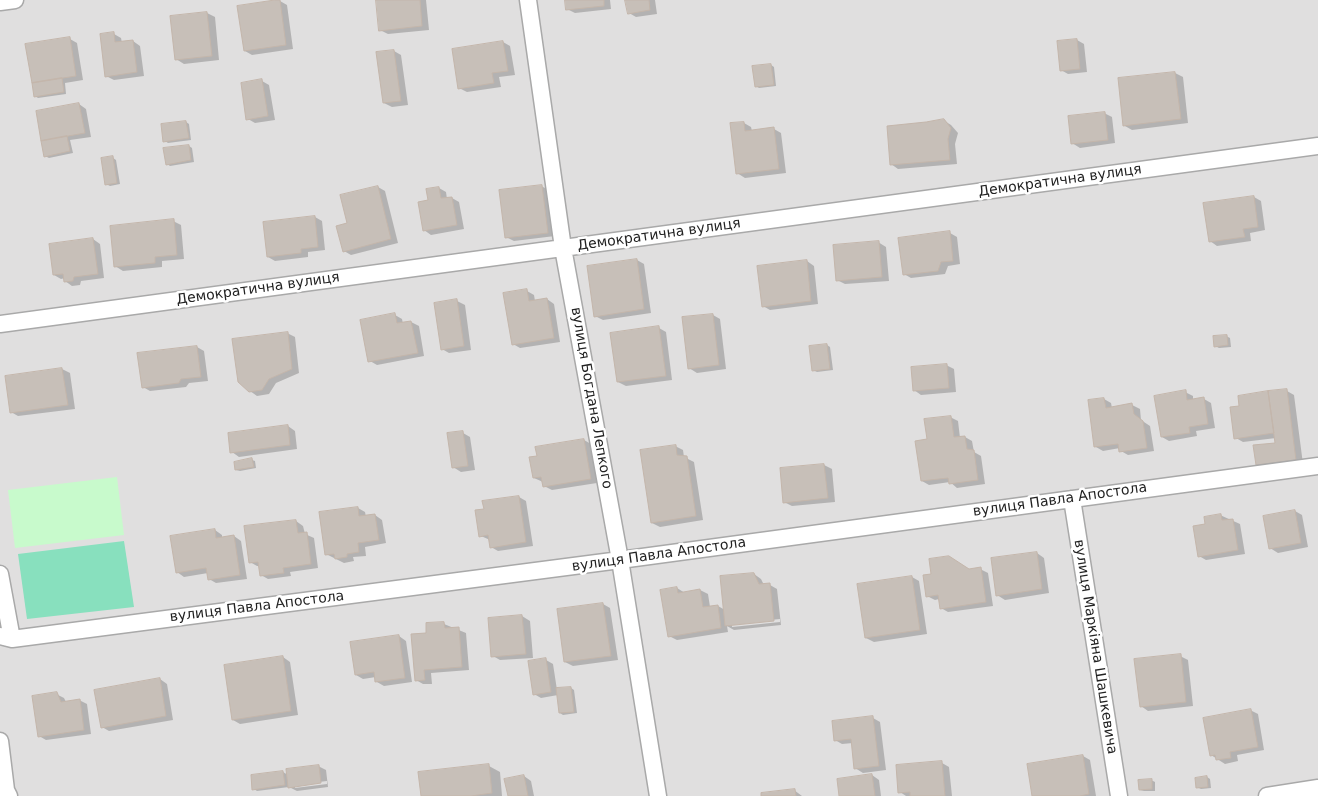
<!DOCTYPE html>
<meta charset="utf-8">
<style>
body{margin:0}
canvas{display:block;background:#f2efe9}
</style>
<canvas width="1318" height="796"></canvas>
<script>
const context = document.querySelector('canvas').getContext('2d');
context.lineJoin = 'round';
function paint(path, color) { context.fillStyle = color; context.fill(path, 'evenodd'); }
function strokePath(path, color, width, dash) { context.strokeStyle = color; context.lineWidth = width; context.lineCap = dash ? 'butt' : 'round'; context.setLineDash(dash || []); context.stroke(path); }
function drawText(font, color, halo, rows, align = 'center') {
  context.font = font + ' "DejaVu Sans",sans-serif'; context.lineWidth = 5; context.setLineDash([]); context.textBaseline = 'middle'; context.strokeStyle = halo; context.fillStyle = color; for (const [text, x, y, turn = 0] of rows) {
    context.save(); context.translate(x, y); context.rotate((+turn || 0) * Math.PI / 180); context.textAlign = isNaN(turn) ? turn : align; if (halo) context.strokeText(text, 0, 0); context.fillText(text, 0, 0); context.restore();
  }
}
const residential = new Path2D(`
 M0,0H1318V796H0Z`);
const park = new Path2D(`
 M117,477L124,535L15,548L8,490Z`);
const pitch = new Path2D(`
 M124,541L134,607L27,619L18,554Z`);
const shadow = new Path2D(`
 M377,0H426L429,30L388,34L380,30Z
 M566,0H610L611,9L575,13L567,9Z
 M627,0H655L657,14L636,17L629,13Z
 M280,1L287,5L293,49L252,55L245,51Z
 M207,13L215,17L219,60L184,64L176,59L172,17Z
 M114,34L121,38L122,43L133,41L140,46L144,76L114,80L106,76Z
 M70,39L77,43L83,80L65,83L66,94L38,98L35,96Z
 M1077,40L1084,44L1087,72L1068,74L1061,70Z
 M503,42L510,46L515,75L499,77L501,87L467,92L459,88Z
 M394,51L401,55L408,105L392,107L384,103Z
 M771,65L774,67L776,86L759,88L756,86Z
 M1175,73L1183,77L1188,123L1132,130L1125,126L1119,79Z
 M262,81L269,85L275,120L255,123L248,119Z
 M79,104L86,109L91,137L70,140L73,153L49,158L45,156Z
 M1104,113L1112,117L1115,143L1080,148L1072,143Z
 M943,120L951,125L958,133L955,144L957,164L898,169L891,164Z
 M186,122L189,124L191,140L168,143L165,141Z
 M744,123L751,127L752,131L774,129L781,133L786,173L745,178L737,173Z
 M189,146L192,148L194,162L170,166L167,164Z
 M113,158L116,160L120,184L110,186L106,184Z
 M541,186L549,190L555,236L514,241L506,237Z
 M378,187L385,191L398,243L351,255L344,251L349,224Z
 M439,188L446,192L447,199L452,198L459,202L464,229L431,235L424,230L429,201Z
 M1254,197L1261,201L1265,230L1250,233L1251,241L1217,246L1210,241Z
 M315,217L322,221L325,250L308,252V257L275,261L268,257Z
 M173,221L181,225L184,259L162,261V267L123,271L115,266Z
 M950,233L957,237L960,264L948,266L945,274L911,278L904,274Z
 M93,239L100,244L104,278L81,281L80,285L72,286L65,281V278L61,279L54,275Z
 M878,242L886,247L889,281L845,284L837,280Z
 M637,260L644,264L651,313L603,320L595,316Z
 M807,261L814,266L818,304L770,310L763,306Z
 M527,291L534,295L535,301L547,299L554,304L560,342L520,348L513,344Z
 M457,301L465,305L471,350L449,353L442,349Z
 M395,315L402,319L403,324L411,322L419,326L424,356L377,365L370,361Z
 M713,315L720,319L726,369L697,373L689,368Z
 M659,328L666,332L672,380L626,386L618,382Z
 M287,333L295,337L299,373L276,383L269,394L257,396L250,391Z
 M1226,336L1230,338L1231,347L1219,348L1215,346Z
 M827,345L830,347L833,370L817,372L813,370Z
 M197,347L204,351L208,381L189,383L186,387L150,391L143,387Z
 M946,365L954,369L956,392L921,395L914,390Z
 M62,369L70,373L75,409L18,416L11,412Z
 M1287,391L1294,395L1303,464L1265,469L1257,464L1276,444V438L1243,442L1236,438L1241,407Z
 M1185,392L1193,396V400L1204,399L1211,403L1215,428L1196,431L1197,436L1169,441L1162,437Z
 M1104,399L1111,403L1112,408L1132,405L1140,409L1141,420L1150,426L1154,451L1128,455L1121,451L1120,448L1103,451L1096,447Z
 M950,417L958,421L960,438L965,437L972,441L974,452L981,456L985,484L957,488L950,482L929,485L922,481L929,440Z
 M288,426L295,431L297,449L239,457L232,452Z
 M463,433L470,437L475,470L461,472L453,467Z
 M584,440L591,444L597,483L552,490L544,486L543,482L534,478L538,457Z
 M675,446L683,450L684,457L694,462L703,520L660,527L652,523Z
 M252,460L255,461L256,468L240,471L236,470Z
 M824,465L832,469L835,502L792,506L784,502L781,470Z
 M519,497L526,501L533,546L498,551L491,547L490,540L481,536Z
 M358,508L365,512L366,517L375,515L382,520L386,543L365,547L366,556L353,557L354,561L344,563L326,554Z
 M1295,511L1302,515L1308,547L1278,553L1270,548Z
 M1220,515L1240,524L1245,554L1206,560L1199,556L1207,525Z
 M296,521L303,526L305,534L314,538L318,568L290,572L291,576L268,579L261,575L260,566H257L250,562Z
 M215,530L222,535V538L234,536L241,541L247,579L216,583L209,579L208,573L184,577L177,572Z
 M1037,553L1044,558L1049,593L1005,600L997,595Z
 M980,569L988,573L993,606L948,612L941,608L939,599L935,600L927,596L932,575Z
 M754,574L761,579L764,585H770L777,589L781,625L734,630L727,626L728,632L677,640L669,636L677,588L685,593L700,590L708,594L710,607L718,606L725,610ZM780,619V622L732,627V624Z
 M912,577L919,581L927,634L874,642L866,638Z
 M603,604L610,608L618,660L573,666L565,662Z
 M522,616L530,621L533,658L500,660L493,656L489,619Z
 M444,624L466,633L469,670L431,673L432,684H423L416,680L428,634Z
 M399,636L406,641L412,682L384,686L377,682L376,677L363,679L356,675Z
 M1180,656L1188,660L1193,706L1148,711L1141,706Z
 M283,657L290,662L298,715L240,724L233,720Z
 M546,660L553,664L557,690L571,688L574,690L577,713L563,715L560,713L558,695L541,698L534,694Z
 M160,679L167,684L173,720L109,731L102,727Z
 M56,694L64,698L66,702L79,700L87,704L91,734L46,740L39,736Z
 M1250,710L1258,714L1264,750L1237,755L1238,761L1225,764L1211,755Z
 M873,718L880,722L886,770L863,773L855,768L853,743L842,744L835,740Z
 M1083,756L1090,760L1096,796H1033Z
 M942,763L949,767L952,796H906L900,792Z
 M318,766L326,770L328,787L297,791L289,787L257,791L254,789L283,772L288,775ZM327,781V784L295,788V785Z
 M489,766L500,772L502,796H422Z
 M872,775L879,780L881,796H841Z
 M524,776L531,781L534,796H509Z
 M1207,777L1210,779L1211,788L1201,789L1197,787Z
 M1151,780L1155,782V791H1144L1140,790Z
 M794,790L802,796H762Z`);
const building = new Path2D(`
 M275,0H280L286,45L244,51L237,6Z
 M376,0H420L422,26L379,31Z
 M565,0H604V6L566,10Z
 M625,0H649L650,10L628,14Z
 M207,12L212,56L175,60L170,16Z
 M114,32L115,42L133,40L137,72L105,77L100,34Z
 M70,37L76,76L32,83L25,44Z
 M1077,39L1080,69L1060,71L1057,41Z
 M503,41L508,71L492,73L494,83L458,89L452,49Z
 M394,50L401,101L383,103L376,52Z
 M771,64L774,85L755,87L752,66Z
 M1175,72L1181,119L1123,126L1118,78Z
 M62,78L64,92L34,97L32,83Z
 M262,79L268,116L246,120L241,83Z
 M79,103L85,133L41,141L36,111Z
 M1105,112L1108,140L1071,144L1068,116Z
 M944,119L951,128L948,139L950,160L890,165L887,126L926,122Z
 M186,121L189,138L163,142L161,124Z
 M744,122L745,131L774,127L779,169L736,174L730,123Z
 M67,136L70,151L44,157L41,141Z
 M189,145L191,160L166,165L163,148Z
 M113,156L117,183L105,185L101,158Z
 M542,185L548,233L505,238L499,190Z
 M378,186L391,239L343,252L336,226L347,223L340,195Z
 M439,187L441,198L452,197L457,225L423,231L418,202L428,200L426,189Z
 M1254,196L1258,227L1243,229L1245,237L1209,242L1203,203Z
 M315,216L318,247L301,249V253L267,257L263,222Z
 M174,219L177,255L155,257V263L114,267L110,226Z
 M950,231L953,261L941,262L938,271L903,275L898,238Z
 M93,238L98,274L74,277L73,281L64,282L63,274L53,275L49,244Z
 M879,241L882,277L836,281L833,245Z
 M637,259L644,309L594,317L587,266Z
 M807,260L811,301L762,307L757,266Z
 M527,289L529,301L547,298L554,338L512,345L503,293Z
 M457,299L464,346L441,350L434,303Z
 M395,313L397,323L411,321L418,353L368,362L360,320Z
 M713,314L719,365L688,369L682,317Z
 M659,326L666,376L617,382L610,333Z
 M288,332L292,369L269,379L262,390L249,392L238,382L232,339Z
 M1227,335L1228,345L1214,347L1213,336Z
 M827,344L830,369L812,371L809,346Z
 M197,346L201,377L181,379L179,383L142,388L137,353Z
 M947,364L949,388L913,391L911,367Z
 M62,368L68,405L10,413L5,376Z
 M1287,389L1296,460L1256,465L1253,445L1275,443L1268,391Z
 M1186,390L1187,400L1204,397L1208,424L1189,427L1190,433L1161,437L1154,396Z
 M1268,391L1274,433L1234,439L1230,407L1239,406L1238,396Z
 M1104,398L1106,408L1132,403L1134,414L1143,421L1147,448L1119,452L1118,444L1094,447L1088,400Z
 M951,416L954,437L965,436L967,449L974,450L978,480L949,484L948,478L921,481L915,441L927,439L924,419Z
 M288,425L290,445L230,453L228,433Z
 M463,431L468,466L452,468L447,433Z
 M584,439L591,479L543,487L541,477L533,478L529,457L537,456L535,447Z
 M676,445L677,455L687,456L696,516L651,523L640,450Z
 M252,458L254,467L235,470L234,462Z
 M824,464L828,498L783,503L780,468Z
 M519,496L526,542L490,548L488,535L479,537L475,510L484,509L482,501Z
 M358,507L359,516L375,514L379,540L358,543L359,552L347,554V557L335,559L334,554L325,555L319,512Z
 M1295,510L1301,543L1269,549L1263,516Z
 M1221,514L1222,520L1233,519L1238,550L1198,557L1193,526L1205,524L1204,517Z
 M296,520L298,533L307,532L311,564L283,568L284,573L260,576L258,562L249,563L244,526Z
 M215,529L216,538L234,535L240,575L208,580L206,568L176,573L170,536Z
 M1037,552L1042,589L996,596L991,558Z
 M949,556L969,569L981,567L986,602L940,609L938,595L926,597L923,575L931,574L929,559Z
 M754,573L759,584L770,583L774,621L725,626L720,576Z
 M912,576L920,630L865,638L857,584Z
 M677,587L678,593L700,589L703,607L718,605L721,628L668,637L660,590Z
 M603,603L611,656L564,662L557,609Z
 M522,615L526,654L491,657L488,618Z
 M444,622L445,628L459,627L462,667L424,670L425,680L415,681L411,634L426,633V623Z
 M399,635L405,678L375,682L374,672L355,675L350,642Z
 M1181,654L1186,702L1140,707L1134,659Z
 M283,656L291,711L232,720L224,665Z
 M546,658L551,692L533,695L528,661Z
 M160,678L166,716L101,728L94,690Z
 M571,687L574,712L559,713L556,688Z
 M57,692L61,702L80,699L84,730L38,737L32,696Z
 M1251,709L1258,747L1230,752L1231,758L1216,760L1215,755L1210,756L1203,718Z
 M873,716L879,766L854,769L851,739L834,741L832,721Z
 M1083,755L1089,794L1080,796H1032L1027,764Z
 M942,761L945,796H910V792L898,793L896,765Z
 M489,764L492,793L471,796H421L418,772Z
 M319,765L321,783L288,788L286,769Z
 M283,771L285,785L252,790L251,775Z
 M872,774L875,796H839L837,779Z
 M524,775L528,796H508L504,779Z
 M1207,776L1208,787L1196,788L1195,778Z
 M1152,779V789L1139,790L1138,780Z
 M795,789L796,796H761V793Z`);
const minor = new Path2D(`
 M528,0L563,248L620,560L658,796
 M0,2L15,0
 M0,324L1318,146
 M1072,499L1119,796
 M0,574L12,639
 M0,636L12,639L620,560L1318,466
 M0,741L6,790L9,796
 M1267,796L1318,788`);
const streetNames = [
 ["Демократична вулиця",1060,181,-8],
 ["Демократична вулиця",659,235,-8],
 ["Демократична вулиця",258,289,-8],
 ["вулиця Богдана Лепкого",591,398,80],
 ["вулиця Павла Апостола",1060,500,-8],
 ["вулиця Павла Апостола",659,555,-8],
 ["вулиця Павла Апостола",257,607,-7],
 ["вулиця Маркіяна Шашкевича",1095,647,81]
];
paint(residential, '#e0dfdf');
paint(park, '#c8facc');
paint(pitch, '#88e0be');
paint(shadow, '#0003');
paint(building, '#c7bfb8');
strokePath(building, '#c4b6ab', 1);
strokePath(minor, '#a9a9a9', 19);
strokePath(minor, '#fff', 16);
drawText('14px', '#222', '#fff', streetNames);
</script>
